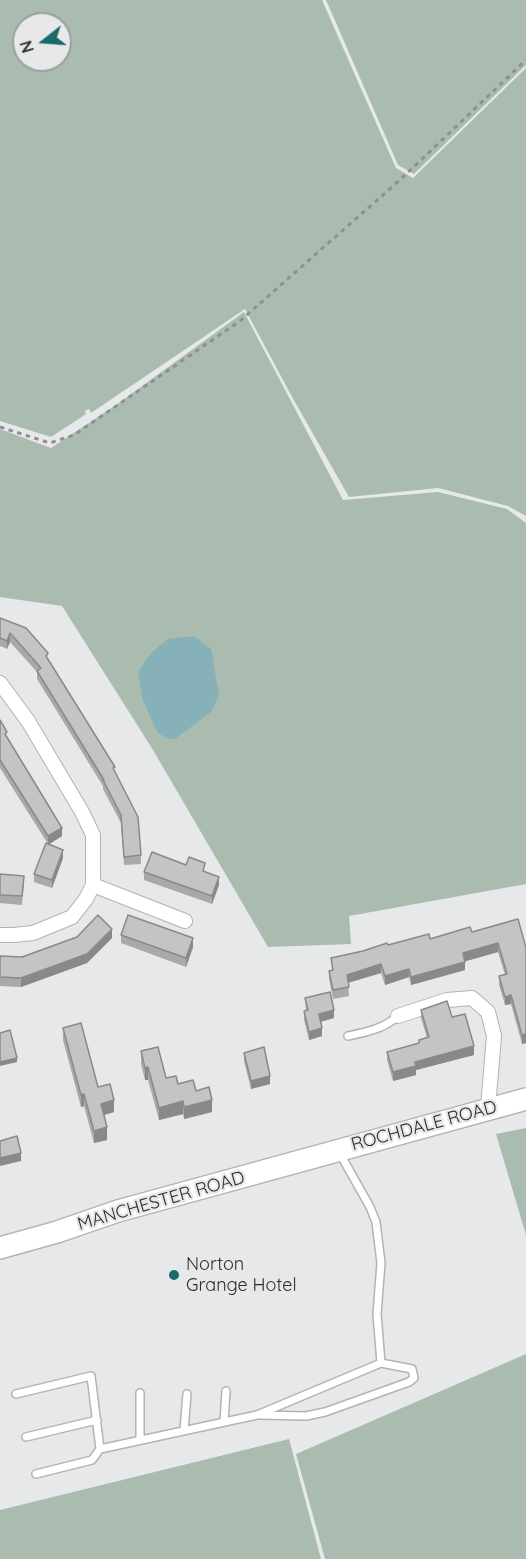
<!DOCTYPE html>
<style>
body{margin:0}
#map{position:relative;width:526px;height:1559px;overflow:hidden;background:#e7e8ea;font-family:Quicksand,sans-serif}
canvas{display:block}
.north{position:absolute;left:12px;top:12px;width:60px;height:60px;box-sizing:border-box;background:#e7e8ea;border:2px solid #9c9d9e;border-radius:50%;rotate:253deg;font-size:16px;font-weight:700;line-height:24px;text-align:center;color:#2c2c2d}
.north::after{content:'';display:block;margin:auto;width:21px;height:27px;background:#1b6969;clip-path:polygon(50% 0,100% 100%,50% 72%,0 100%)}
</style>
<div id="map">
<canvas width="526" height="1559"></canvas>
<div class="north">N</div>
</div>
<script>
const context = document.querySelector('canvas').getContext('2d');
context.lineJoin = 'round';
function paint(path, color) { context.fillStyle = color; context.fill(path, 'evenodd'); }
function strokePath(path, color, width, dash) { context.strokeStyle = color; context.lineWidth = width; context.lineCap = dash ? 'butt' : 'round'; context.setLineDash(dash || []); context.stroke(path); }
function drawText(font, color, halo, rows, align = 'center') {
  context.font = font + ' Quicksand,sans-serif'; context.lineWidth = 4.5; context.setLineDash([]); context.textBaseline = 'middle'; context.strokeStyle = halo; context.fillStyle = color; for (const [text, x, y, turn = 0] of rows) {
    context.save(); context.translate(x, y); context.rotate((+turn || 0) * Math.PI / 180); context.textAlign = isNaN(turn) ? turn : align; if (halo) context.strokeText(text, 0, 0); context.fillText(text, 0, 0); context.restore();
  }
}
const green = new Path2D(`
 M0,0H322L396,168L413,178L526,68V516L508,506L438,488L349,497L291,395L245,309L91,413L89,409L85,411L86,414L51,437L0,421ZM24,24H60V60H24Z
 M326,0H526V65L414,174L398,165Z
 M244,312L343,500L438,492L507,509L526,523V884L349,916L351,944L268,947L153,750L62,606L0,597V429L51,448L116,405Z
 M526,1128V1235L496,1134Z
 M526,1354V1559H325L296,1454Z
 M289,1439L321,1559H0V1510Z`);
const water = new Path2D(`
 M194,636L211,649L219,695L211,712L175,739H168L157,732L142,698L138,672L151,653L168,639Z`);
const path = new Path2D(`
 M0,427L50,443L74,435L240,321L401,179L526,60`);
const service = new Path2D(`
 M348,1036C367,1032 383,1029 398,1016
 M16,1394L91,1376L100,1449L257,1415L381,1363L377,1314L381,1263L376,1222L370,1207L339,1152
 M260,1415L306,1416L325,1412L409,1382L414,1378L412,1369L381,1363
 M224,1422L226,1391
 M184,1430L187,1394
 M26,1437L97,1420
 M140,1440V1393
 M36,1474L92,1460L100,1449`);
const minor = new Path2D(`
 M0,683L28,721L82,812L93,835V885L86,899L72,917L33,933L14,935H0
 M93,885L185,921
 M398,1016L447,1000L472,998L488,1012L494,1036L488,1108`);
const primary = new Path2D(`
 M0,1248L57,1232L118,1211L526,1099`);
const wall = new Path2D(`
 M0,618L48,660L115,771L141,855V864L124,865L121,823L103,789V786L37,679V672L10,642L7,649L0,646Z
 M0,720L7,738L62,836L49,844L63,858L52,888L34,882V874L48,844L0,768Z
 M144,872H205L219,885L212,904L144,880Z
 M0,874L24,884L22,905L0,903Z
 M472,932L526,948V1043L522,1044L511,1004L505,1005L499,985V976L505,975L498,952L465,961V970L411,985L409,977L385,985L381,973L348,983L349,996L333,999L329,979V971L332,970L331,958L388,945Z
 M121,935L193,947L186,967L121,943Z
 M112,938L87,963L21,987L0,986V956L22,957Z
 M305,998L334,1018L321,1022L322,1036L309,1040L304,1020V1011H306Z
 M421,1010L452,1017L474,1055L416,1070V1075L393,1081L387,1060V1052L419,1043V1040L427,1038L421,1018Z
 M63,1028L98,1087L114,1112L104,1115L107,1140L94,1143L84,1106L81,1107L63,1040Z
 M141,1051L166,1078L196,1091L212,1112L184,1119L183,1114L159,1120L148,1080H145L141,1064Z
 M244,1053L270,1084L251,1089L244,1061Z`);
const shadedWall = new Path2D(`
 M10,633V642L7,649V641Z
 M62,828V836L48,845V836Z
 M63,850V858L52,888V880Z
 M219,877V885L212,904V896Z
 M112,929V938L87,963L21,987V978Z
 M193,938V947L186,967V958Z
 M498,943V952L463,962V953Z
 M465,962V970L411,985V977Z
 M381,964V973L347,983V975Z
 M409,969V977L385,985V976Z
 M511,995V1004L505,1005V997Z
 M334,1010V1018L319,1022V1014Z
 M322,1028V1036L309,1040V1032Z
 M526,1034V1043L522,1044V1035Z
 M474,1046V1055L416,1070V1075L393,1081V1072L415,1062Z
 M17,1058V1062L0,1066V1062Z
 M148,1067V1080H145V1068Z
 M270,1076V1084L251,1089V1081Z
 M84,1094V1106L81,1107V1095Z
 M114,1100V1112L101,1116V1104Z
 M212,1100V1112L184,1119V1107Z
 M183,1101V1114L159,1120V1108Z
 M107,1127V1140L94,1143V1131Z
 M21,1153V1161L0,1166V1158Z`);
const building = new Path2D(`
 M0,618L26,628L48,653L46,656L115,767L113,768L138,817L141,855L124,857L121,815L103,780H104L37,671L41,668L10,633L7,641L0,638Z
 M0,720L7,732L5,734L62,828L48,836L0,760Z
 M46,843L63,850L52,880L34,874Z
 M152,852L186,865L189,857L205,863L203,871L219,877L212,896L144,872Z
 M0,874L24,876L22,896L0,895Z
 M98,915L112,929L87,954L21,978L0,977V956L22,957L77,937Z
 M128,915L193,938L186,958L121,935Z
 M518,919L526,948V1034L522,1035L511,995L505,997L499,976L507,974L498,943L463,953L465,962L411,977L409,969L385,976L381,964L347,975L349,987L333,990L329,971L333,970L331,958L363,951L387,943L388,945L429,934L430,939L470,927L472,932Z
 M330,992L334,1010L319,1014L322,1028L309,1032L304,1011L308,1010L305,998Z
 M447,1001L452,1017L465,1014L474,1046L415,1062L416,1066L393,1072L387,1052L419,1043V1040L429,1037L421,1010Z
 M81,1023L98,1087L110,1084L114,1100L101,1104L107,1127L94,1131L84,1094L81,1095L63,1028Z
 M10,1030L17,1058L0,1062V1033Z
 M158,1047L166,1078L176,1076L178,1084L193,1080L196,1091L209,1087L212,1100L184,1107L183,1101L159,1108L148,1067L145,1068L141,1051Z
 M264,1047L270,1076L251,1081L244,1053Z
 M17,1136L21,1153L0,1158V1141Z`);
const markers = [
 [174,1275,6,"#1b6969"]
];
const streetNames = [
 ["ROCHDALE ROAD",424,1126,-15],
 ["MANCHESTER ROAD",161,1201,-16]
];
const poiNames = [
 ["Norton",186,1265],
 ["Grange Hotel",186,1286]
];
paint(green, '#a9bcaf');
paint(water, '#86b1b8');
strokePath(service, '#b2b3b5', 10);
strokePath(minor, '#b2b3b5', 16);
strokePath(primary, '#b2b3b5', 24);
strokePath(path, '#8f9091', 3, [4.5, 4.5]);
strokePath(service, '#fff', 7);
strokePath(minor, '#fff', 14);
strokePath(primary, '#fff', 21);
paint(wall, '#a9a9a7');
paint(shadedWall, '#8a8988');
paint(building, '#c5c4c2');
strokePath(building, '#8a8988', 1.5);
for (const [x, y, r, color] of markers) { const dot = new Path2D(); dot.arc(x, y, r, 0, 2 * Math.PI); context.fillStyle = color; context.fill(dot); strokePath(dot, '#e7e8ea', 2); }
drawText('18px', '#2c2c2d', '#e7e8ea', streetNames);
drawText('18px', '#2c2c2d', '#e7e8ea', poiNames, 'left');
</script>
